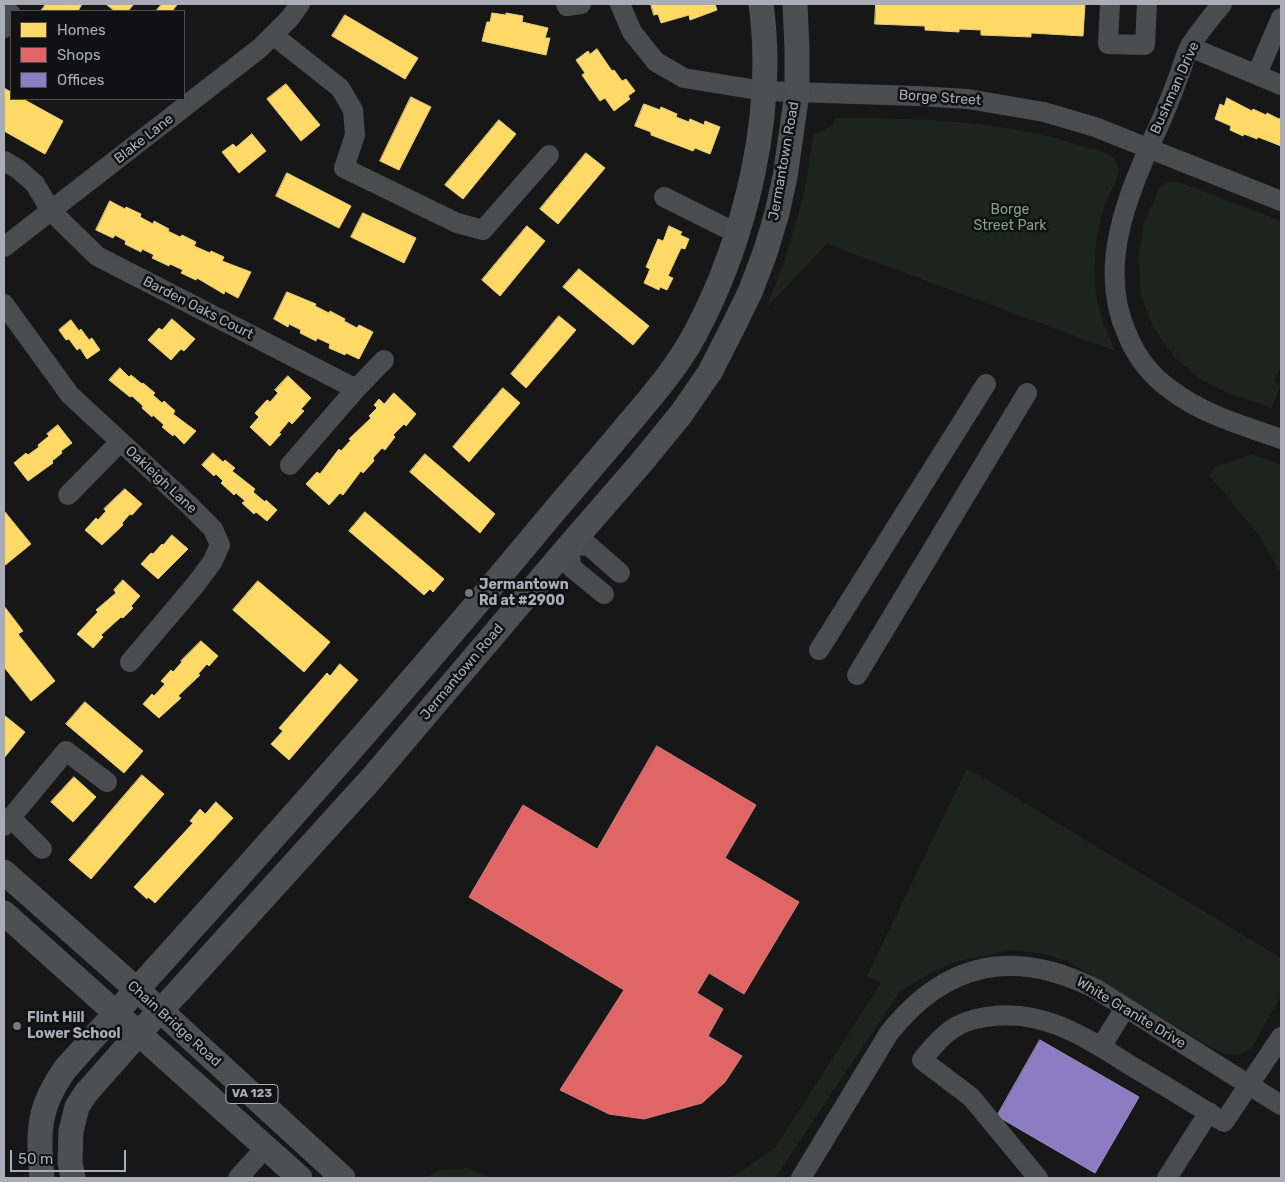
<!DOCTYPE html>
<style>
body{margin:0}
#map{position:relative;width:1285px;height:1182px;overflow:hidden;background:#171717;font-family:Rubik,sans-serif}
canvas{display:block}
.frame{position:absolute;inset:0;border:5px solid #a8adb8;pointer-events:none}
.legend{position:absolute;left:10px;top:10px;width:175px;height:90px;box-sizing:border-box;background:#111113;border:1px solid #4d4f55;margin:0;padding:6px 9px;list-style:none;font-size:15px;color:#a8adb8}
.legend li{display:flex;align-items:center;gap:10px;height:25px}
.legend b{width:25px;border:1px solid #4d4f55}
.scale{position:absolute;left:10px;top:1150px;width:116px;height:22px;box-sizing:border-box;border:2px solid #a8adb8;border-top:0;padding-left:6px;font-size:15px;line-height:18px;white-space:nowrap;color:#a8adb8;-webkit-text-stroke:4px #111113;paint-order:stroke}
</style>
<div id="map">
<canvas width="1285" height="1182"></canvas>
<div class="frame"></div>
<ul class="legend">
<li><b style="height:14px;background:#ffd966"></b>Homes</li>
<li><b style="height:14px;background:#e06666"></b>Shops</li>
<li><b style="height:14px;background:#8e7cc3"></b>Offices</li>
</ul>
<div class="scale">50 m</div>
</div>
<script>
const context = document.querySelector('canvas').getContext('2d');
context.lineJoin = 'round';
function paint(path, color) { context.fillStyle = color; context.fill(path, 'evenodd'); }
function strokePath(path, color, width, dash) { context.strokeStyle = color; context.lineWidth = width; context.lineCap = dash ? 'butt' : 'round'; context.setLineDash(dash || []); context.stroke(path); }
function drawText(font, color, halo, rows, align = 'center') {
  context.font = font + ' Rubik,sans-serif'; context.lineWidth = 5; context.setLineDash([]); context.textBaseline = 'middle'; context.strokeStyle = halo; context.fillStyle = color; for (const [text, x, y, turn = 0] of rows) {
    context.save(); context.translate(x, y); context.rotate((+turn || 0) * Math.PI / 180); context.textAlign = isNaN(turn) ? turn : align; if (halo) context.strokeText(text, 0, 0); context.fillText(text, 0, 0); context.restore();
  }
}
const green = new Path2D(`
 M835,118C918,118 1003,120 1082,146C1095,150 1121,153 1118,172C1116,183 1105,202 1102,215C1093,246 1091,284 1101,315C1104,327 1110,339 1115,351L827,244L767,307C789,252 807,195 813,135L834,125Z
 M1169,182H1179L1281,221V364L1274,382L1281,385L1272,408L1226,392L1200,379L1173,356L1153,327L1141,294L1138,258L1144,224L1159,188Z
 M1253,454L1281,465V574L1259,535L1209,475L1215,467Z
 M967,768L1281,958V996L1252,1047L1239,1055L1226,1054L1212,1048L1066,960L1037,953L1010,950L955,962L929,974L900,991L775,1178H727L736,1175L775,1148L881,983L867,976Z
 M468,1168L490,1178H424L441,1170Z`);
const homes = new Path2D(`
 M46,4H82L78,11H41Z
 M106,4H134L128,11H115Z
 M162,4H175L177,5L172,11H156Z
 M651,4H715L717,10L690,20L689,15L661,23L658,14L654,15Z
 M876,4H1085L1083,36L1031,33V37L981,35V30L959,29V32L925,30V26L875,24Z
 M492,13L506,15V13L523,16L522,22L548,28L545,38H550L546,55L482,41L487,22H490Z
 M345,15L418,58L405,79L332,36Z
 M597,49L612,71L614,70L622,81L626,79L635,91L628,96L630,99L614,111L605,98L600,101L582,75L585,73L576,60L588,51L590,54Z
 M286,84L320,125L301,141L267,99Z
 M4,88L11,92V99H23L63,121L45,154L4,131Z
 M411,97L431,107L399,170L380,161Z
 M1227,98L1252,111L1253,109L1266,115L1267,113L1279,119L1281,118V146L1258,137L1257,139L1244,134L1243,136L1230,130L1231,126L1215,119L1220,104L1224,106Z
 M644,104L660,110L661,107L677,114L676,117L689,122L690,119L704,125L705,121L720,127L710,154L695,148L693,151L651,135V132L635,126Z
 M499,120L516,134L463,199L445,185Z
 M252,134L266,151L239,173L222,152L233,144L236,147Z
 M586,153L605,168L558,224L540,209Z
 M287,173L351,206L339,228L276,196Z
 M110,201L125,209L126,207L141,214L140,217L153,224L154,221L169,229L168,231L180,237L182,235L196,242L194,246L210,253L211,251L224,257L222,261L251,272L238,298L225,291L224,294L197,278L196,280L181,273L183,270L170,264L169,266L152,258L154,255L142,249L141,252L125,244L126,241L115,235L113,238L96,230Z
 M363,213L416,238L404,263L351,237Z
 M527,226L545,241L500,296L482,280Z
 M669,226L682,232L680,235L689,239L685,249L681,248L668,276L673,278L667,290L660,287L659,290L644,283L650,269L646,267L658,239L663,241Z
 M579,269L649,326L633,345L563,287Z
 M287,292L316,304L315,306L329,313L330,311L345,319L344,321L357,328L359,325L373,332L359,359L346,353L345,355L329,348L330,344L317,338L316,341L300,333L301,330L289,324L288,327L274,319Z
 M559,316L576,330L526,388L511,374Z
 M172,319L195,339L184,351L181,349L171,360L148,340L159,328L162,330Z
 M71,320L79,331L81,329L89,340L92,338L100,350L87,359L80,348L77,350L69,339L66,340L59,330Z
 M120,368L129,377L131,375L142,384L143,383L155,393L153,395L162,403L164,401L175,411L173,414L196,431L184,444L174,434L173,436L162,427L164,425L153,415L152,417L142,408L143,406L132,396L130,397L109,380Z
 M288,376L311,398L301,409L304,411L292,424L289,421L279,433L281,434L270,446L250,427L259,417L255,413L267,400L270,402L278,393L275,390Z
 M503,388L520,403L469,462L453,447Z
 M394,393L416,414L406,426L404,424L393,435L395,437L385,450L382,448L373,458L374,461L363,473L361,471L343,495L340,493L329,505L306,484L317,472L320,474L339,449L341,451L351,440L349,439L371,418L369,416L377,408L374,405L379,399L384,404Z
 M58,425L72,443L61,451L62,453L52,461L53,463L28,481L14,463L26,453L28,455L39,447L38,445L49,436L47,434Z
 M213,453L223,462L225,460L235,468L232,471L255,489L253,492L265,502L266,500L277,510L267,521L256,512L254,514L242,503L245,501L236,493L234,495L221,483L223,481L216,474L214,476L202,465Z
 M425,454L495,514L480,533L410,472Z
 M125,489L142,504L132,515L130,514L122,523L123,525L102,545L85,530L96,518L98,520L106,511L104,509Z
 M5,512L31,544L4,566V513Z
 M365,512L444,579L433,592L430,589L424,595L349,531Z
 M172,535L188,549L158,579L141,564L151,553L153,554L162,544L163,545Z
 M123,580L140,596L131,606L133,608L123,618L121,617L101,635L103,637L93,648L77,634L98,612L96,610L116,593L114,590Z
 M258,581L330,642L304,672L233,610Z
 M4,606L23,631L18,634L55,681L31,701L4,667Z
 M201,641L218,656L209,666L207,664L198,674L200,675L178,696L181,698L159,718L143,704L152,694L154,696L165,684L161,681L171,670L173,672L182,662L181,661Z
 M340,664L358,680L289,760L271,744L283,731L279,728L327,673L330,676Z
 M85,702L143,751L124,773L66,724Z
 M4,715L25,732L4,758Z
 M142,775L164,794L91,879L69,860Z
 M74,777L96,797L73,822L51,802Z
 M216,802L233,818L155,903L148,897L147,899L134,887L193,823L190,821L200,809L205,814Z`);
const shops = new Path2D(`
 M657,746L756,805L725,858L799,902L744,994L709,973L697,993L723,1009L708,1036L742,1056L725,1082L702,1103L644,1119L609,1114L560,1090L624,990L469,897L523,805L597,849Z`);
const offices = new Path2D(`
 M1040,1040L1139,1097L1095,1173L997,1116Z`);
const minor = new Path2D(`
 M566,4L567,6L581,4
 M620,4L632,32L656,62L684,78L763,91L917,96L968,99L1044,112L1095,127L1281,201
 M1110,4L1108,44L1145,45L1147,4
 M1222,4C1211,17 1199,32 1190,46C1185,55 1183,66 1179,75C1172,95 1164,115 1155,134C1127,197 1097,267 1127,334C1136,356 1151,376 1171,390C1202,414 1244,426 1281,439
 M4,28L11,14
 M273,35L340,88L353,110L355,135L344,168L457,223L483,230L549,155
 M1190,47L1281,85
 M1257,74L1281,18
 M4,161L18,169L35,184L51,211L97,256L356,389
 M664,197L724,227L737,231
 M4,247L260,48L290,18L300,4
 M4,304L70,395L188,504L213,529L220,545L213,561L196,584L130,662
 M290,465L356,389L384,360
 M68,495L120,442
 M604,594L572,568L568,547L588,545L620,573
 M819,650L986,384
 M857,675L1027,393
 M11,818L42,849
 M4,826L66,751L107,782
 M1101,1047L1125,1008
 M238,1178L266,1147
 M801,1178L889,1033C946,961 1015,948 1096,989L1281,1105
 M1038,1178L971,1097L922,1060C931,1049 939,1038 951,1030C961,1022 974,1019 986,1017C1042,1007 1088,1039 1133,1067C1164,1085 1194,1104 1224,1122L1281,1037
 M1167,1178L1209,1112`);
const major = new Path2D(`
 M4,872L161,1011L343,1178
 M4,913L300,1178
 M42,1178C38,1131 37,1108 66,1068C222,896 378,723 526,545C557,507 589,471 620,434C646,403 675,371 695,334C746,238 776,113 761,4
 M73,1178L70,1162L71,1131L77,1107L86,1093L139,1033L178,992L372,778L568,547L641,463L681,414L710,372L733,327L751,290L766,250L777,213L785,177L797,93V50L795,4`);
const markers = [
 [469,593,5,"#757880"],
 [17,1026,5,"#757880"]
];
const shields = [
 [252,1094,52]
];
const shieldNames = [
 ["VA 123",252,1094]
];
const streetNames = [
 ["Bushman Drive",1175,88,-66],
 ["Borge Street",940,98,4],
 ["Blake Lane",144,139,-38],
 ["Jermantown Road",784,161,-80],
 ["Barden Oaks Court",198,308,27],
 ["Oakleigh Lane",161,480,43],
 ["Jermantown Road",462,672,-50],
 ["White Granite Drive",1131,1013,31],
 ["Chain Bridge Road",174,1024,42]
];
const parkNames = [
 ["Borge",1010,210],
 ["Street Park",1010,226]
];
const poiNames = [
 ["Jermantown",479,585],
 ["Rd at #2900",479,601],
 ["Flint Hill",27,1018],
 ["Lower School",27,1034]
];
paint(green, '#1d241e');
paint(homes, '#ffd966');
strokePath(homes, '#e5cc7f', 1);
paint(shops, '#e06666');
strokePath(shops, '#cf7b7f', 1);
paint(offices, '#8e7cc3');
strokePath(offices, '#968bc0', 1);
strokePath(minor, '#4b4c50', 20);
strokePath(major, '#4d4f52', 25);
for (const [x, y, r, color] of markers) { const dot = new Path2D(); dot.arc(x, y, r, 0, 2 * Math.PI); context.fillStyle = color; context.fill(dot); strokePath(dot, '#111113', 2); }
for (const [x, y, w] of shields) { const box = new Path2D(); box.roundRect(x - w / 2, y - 9.5, w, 19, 4); context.fillStyle = '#111113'; context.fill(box); strokePath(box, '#a8adb8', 1); }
drawText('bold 12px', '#a8adb8', null, shieldNames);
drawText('14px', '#a8adb8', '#111113', streetNames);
drawText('14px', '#7fa381', '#111113', parkNames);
drawText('bold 14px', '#a8adb8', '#111113', poiNames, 'left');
</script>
